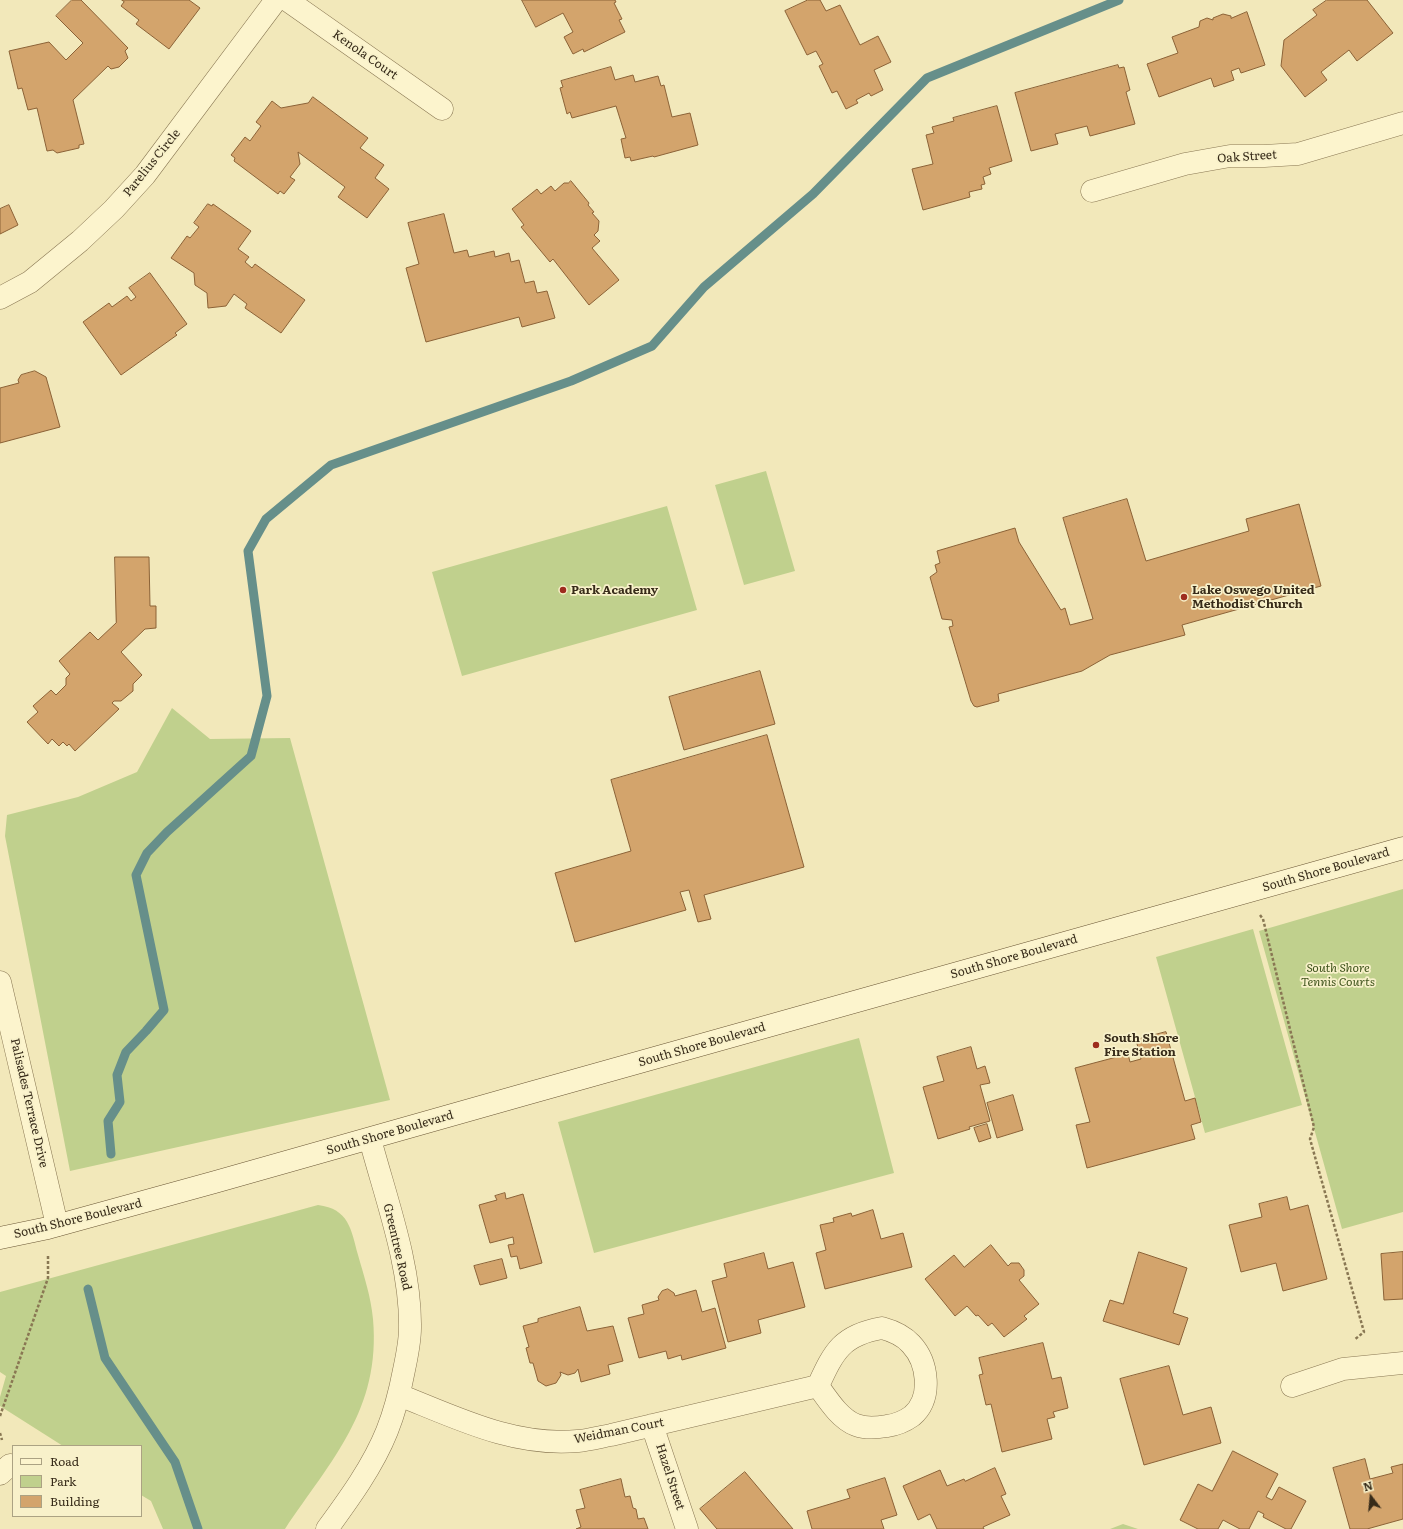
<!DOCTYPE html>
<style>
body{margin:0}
#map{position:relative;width:1403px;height:1529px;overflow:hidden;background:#f2e8ba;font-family:Literata,serif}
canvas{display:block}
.legend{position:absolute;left:12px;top:1445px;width:130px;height:72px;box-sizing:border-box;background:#f8f1ca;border:1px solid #aba283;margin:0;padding:5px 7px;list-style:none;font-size:12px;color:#372b19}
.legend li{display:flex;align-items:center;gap:8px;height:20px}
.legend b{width:20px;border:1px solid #aba283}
.north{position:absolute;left:1351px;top:1477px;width:40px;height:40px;-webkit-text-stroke:3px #f8f1ca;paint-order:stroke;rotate:344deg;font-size:11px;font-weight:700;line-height:16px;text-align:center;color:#372b19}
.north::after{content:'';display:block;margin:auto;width:14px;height:18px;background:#372b19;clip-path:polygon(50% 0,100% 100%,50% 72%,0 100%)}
</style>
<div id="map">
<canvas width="1403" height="1529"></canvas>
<ul class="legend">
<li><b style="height:5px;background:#fcf4cd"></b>Road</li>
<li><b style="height:11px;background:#c0d08d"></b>Park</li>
<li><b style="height:11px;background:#d3a46c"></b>Building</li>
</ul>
<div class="north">N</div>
</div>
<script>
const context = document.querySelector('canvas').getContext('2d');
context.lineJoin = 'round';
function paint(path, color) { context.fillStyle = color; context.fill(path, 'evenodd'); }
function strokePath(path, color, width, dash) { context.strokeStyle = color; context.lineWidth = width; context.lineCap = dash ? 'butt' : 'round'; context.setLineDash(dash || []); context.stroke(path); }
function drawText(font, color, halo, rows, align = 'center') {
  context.font = font + ' Literata,serif'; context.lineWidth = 3.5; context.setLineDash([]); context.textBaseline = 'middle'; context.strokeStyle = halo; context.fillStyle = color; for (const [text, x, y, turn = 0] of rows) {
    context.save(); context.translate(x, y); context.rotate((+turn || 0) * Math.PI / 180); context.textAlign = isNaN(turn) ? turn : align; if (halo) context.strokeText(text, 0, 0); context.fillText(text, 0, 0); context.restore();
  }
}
const green = new Path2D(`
 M766,471L795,571L744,585L715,485Z
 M667,506L697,610L462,676L432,572Z
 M172,708L210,739L290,738L390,1100L70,1171L5,836L7,815L78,797L137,772Z
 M1403,889V1212L1342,1229L1259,931Z
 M1253,929L1302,1105L1205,1133L1156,957Z
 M859,1038L894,1173L594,1253L558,1122Z
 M318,1205C349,1209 351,1229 358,1255C364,1276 371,1297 373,1319C381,1410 331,1460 285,1529H163L151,1501L141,1495V1446H63L0,1406V1397L6,1376L0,1372V1292Z
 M1123,1524L1138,1529H1110Z`);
const stream = new Path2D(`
 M111,1154L108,1121L120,1102L117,1075L126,1052L146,1031L164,1010L136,875L147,853L167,832L251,756L267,696L248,551L266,519L331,465L571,381L652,346L704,287L813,194L927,78L1119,0
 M88,1289L105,1358L175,1462L198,1529`);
const building = new Path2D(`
 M72,0H81L128,48L125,51L128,58L119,67L111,69L108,66L73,100L84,144L79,145V148L57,153L53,150L47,151L37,108L28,110L22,88L18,89L9,51L49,42L66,60L83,43L56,16Z
 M122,0H189L200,8L169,49L136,24L139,20L121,6L124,2Z
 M522,0H615L616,2L614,3L622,19L619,20L625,32L584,52L583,49L573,54L564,37L573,32L563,13L536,27Z
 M808,0H820L826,11L840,5L860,45L878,36L891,62L874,70L883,90L871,96L869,93L856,100L858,103L846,109L837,91L832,93L819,66L823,64L816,51L807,55L785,11Z
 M1327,0H1367L1393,33L1357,61L1349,50L1321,72L1327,80L1305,97L1281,66L1284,40L1317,15L1313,10Z
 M1247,12L1265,65L1241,73L1239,68L1231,71L1234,80L1214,87L1211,78L1159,97L1147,64L1178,53L1172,37L1199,27L1200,21L1207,18L1213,20V18L1223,14L1231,16V18Z
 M1118,65L1119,68L1124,67L1130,90L1126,92L1135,124L1090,136L1087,126L1055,134L1058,144L1031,151L1015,93Z
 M611,67L615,80L633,75L635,82L658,76L661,86L664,85L672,117L690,113L698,145L654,157L653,156L631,161L630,157L625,158L621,139L626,138L616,106L572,118L570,112L567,114L560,88L563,87L561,81Z
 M313,97L368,138L360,148L384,165L375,178L389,189L367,218L338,197L345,187L298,152L300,164L290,177L295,180L284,194L280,191L278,194L234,161L235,158L231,155L245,137L250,141L261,126L256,122L272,101L281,108L308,103Z
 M997,106L1012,161L989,168L991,174L983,177L985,184L981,185L982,189L969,192L970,197L923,210L912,169L933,164L926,135L934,133L932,127L954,121L953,118Z
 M571,181L589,203L588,205L594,212L592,213L599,221L598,231L594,235L600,241L592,248L619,280L589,305L553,259L550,262L521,227L524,225L512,209L537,189L541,194L551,186L555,191L564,183H568Z
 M208,204L212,206L213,204L251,231L238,249L249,257L245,262L252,268L255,264L305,300L281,333L245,308L247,304L234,294L226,306L208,308L207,293L195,285L194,273L171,258L187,236L190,238L199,227L194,223Z
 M9,205L18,225L0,234V209Z
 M444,214L454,253L467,250L469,257L494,251L495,257L509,253L511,262L519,260L525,283L534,281L537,293L547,291L555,318L522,327L519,317L426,342L406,268L419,264L408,223Z
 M150,273L187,324L175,333L177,335L121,375L83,322L109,303L112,307L127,296L131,301L136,297L129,288Z
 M35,371L46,377L60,427L0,443V388L19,383L18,380L21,375Z
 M1127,499L1146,561L1249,531L1246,519L1299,504L1321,586L1182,625L1185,635L1110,655L1082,671L998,694L999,701L977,707L974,706L971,701L949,627L953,626L952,620L942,619L930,577L937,572L935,565L940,563L937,551L1015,528L1019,542L1061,610L1065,608L1070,625L1093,619L1063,518Z
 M115,557H149L150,606H156V628L145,629L121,652L142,675L133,684V691L121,701H114L112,703L119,709L75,751L69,744L67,746L63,742L59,746L52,739L48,744L27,722L38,712L33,706L51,690L56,695L66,685V678L70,674L59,661L90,632L98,640L116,623Z
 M760,671L775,724L684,750L669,697Z
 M767,735L804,867L704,895L711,919L698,922L689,890L680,892L686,910L575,942L555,873L631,851L611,780Z
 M1166,1032L1185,1101L1195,1098L1201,1122L1191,1125L1195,1139L1087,1168L1076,1125L1090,1122L1075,1068L1128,1054L1130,1062L1141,1059L1136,1040Z
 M971,1047L977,1069L985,1066L990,1083L980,1085L990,1121L969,1127L970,1129L938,1139L923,1087L944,1081L937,1057Z
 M1013,1095L1023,1130L997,1138L987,1103Z
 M987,1124L991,1138L979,1142L974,1128Z
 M505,1193L506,1199L523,1194L542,1263L520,1269L517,1256L511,1257L508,1245L514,1244L513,1237L490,1243L479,1205L497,1200L495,1196Z
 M1287,1197L1290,1210L1308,1205L1327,1279L1283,1291L1276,1263L1241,1272L1229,1225L1262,1217L1259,1204Z
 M873,1210L881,1239L903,1233L912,1267L825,1289L816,1253L826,1250L820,1225L834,1222L833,1218L851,1213L852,1216Z
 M991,1245L1008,1266L1011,1263H1019L1024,1270V1276L1019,1280L1039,1304L1024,1316L1027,1319L1004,1337L992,1323L988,1326L978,1315L976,1316L967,1306L955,1316L925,1279L954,1255L964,1267Z
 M1139,1252L1187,1268L1173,1313L1188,1318L1179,1345L1103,1321L1110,1300L1123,1304Z
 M1403,1252V1299L1384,1300L1381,1254Z
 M764,1253L768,1269L793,1262L805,1307L758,1320L761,1333L728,1342L712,1281L727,1277L724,1264Z
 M502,1259L507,1278L480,1285L474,1266Z
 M668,1289L674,1293L675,1296L696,1290L702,1312L715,1308L726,1348L682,1360L681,1355L668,1359L666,1351L639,1358L628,1318L644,1314L642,1305L659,1300L658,1297L662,1291Z
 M580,1307L587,1331L613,1326L623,1361L608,1365L610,1374L581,1382L578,1369L575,1373L568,1375L560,1372L561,1375L556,1383L546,1386L538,1381L533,1363H530L526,1348L529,1347L523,1326L538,1322V1319Z
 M1043,1343L1052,1379L1061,1377L1068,1408L1053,1412L1055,1417L1047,1419L1052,1439L1002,1452L991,1404L986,1405L979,1375L983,1374L979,1358Z
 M1169,1366L1183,1415L1211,1407L1221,1443L1144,1465L1120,1379Z
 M1233,1451L1278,1474L1266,1497L1272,1500L1279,1487L1306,1501L1291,1529H1286L1263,1517L1264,1514L1258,1511L1249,1529H1240L1223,1520L1218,1529H1198L1180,1520L1198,1484L1212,1491Z
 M1365,1459L1370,1479L1393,1473L1391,1467L1403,1464V1519L1367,1529H1350L1333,1468Z
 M995,1468L1006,1494L1001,1496L1010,1515L983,1527L984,1529H937L930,1514L918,1520L903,1486L940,1470L947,1486L964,1479L965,1481Z
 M745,1472L793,1529H717L700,1509Z
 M885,1478L897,1515L881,1520L884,1529H812L807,1511L850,1498L847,1490Z
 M621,1479L625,1497L630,1496L633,1508L636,1509L638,1519L644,1518L648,1529H576L581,1527L576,1510L585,1508L580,1490Z`);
const path = new Path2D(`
 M1260,915L1263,919L1314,1127L1310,1139L1364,1332L1354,1340
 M0,1416L48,1278V1255
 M0,1433L2,1440`);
const minor = new Path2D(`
 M287,0L442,109
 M1092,191L1185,164L1230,156H1264L1298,154L1403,123
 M0,298L30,282L80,241L114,209L145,175L276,0
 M0,982L57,1225
 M882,1328C893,1331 903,1335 911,1344C928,1362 933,1398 912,1416C905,1421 895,1425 887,1426C876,1428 866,1429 856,1425C840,1419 828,1400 818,1386C834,1351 842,1335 882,1328Z
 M1292,1386L1343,1369L1403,1363
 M399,1395C457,1418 514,1447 578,1441C589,1440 600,1437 611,1435L818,1386
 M652,1425L687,1529
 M0,1474L10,1465`);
const tertiary = new Path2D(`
 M327,1529C349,1499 373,1466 387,1431C395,1411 400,1391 404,1370C407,1356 410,1342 410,1328C411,1266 386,1199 370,1139`);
const secondary = new Path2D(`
 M0,1238L48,1228L215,1182L526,1094L1403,848`);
const markers = [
 [563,590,4,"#9e2c1e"],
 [1184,597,4,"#9e2c1e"],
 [1096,1045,4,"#9e2c1e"]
];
const streetNames = [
 ["Kenola Court",365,55,35],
 ["Oak Street",1247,157,-4],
 ["Parelius Circle",152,163,-51],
 ["South Shore Boulevard",1326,870,-16],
 ["South Shore Boulevard",1014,957,-16],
 ["South Shore Boulevard",702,1045,-16],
 ["Palisades Terrace Drive",29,1103,77],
 ["South Shore Boulevard",390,1133,-16],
 ["South Shore Boulevard",78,1219,-14],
 ["Greentree Road",397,1247,77],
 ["Weidman Court",619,1431,-11],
 ["Hazel Street",670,1477,72]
];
const poiNames = [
 ["Park Academy",571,590],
 ["Lake Oswego United",1192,590],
 ["Methodist Church",1192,604],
 ["South Shore",1104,1038],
 ["Fire Station",1104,1052]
];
const parkNames = [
 ["South Shore",1338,968],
 ["Tennis Courts",1338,982]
];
paint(green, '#c0d08d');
strokePath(stream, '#668f8a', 9);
paint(building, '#d3a46c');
strokePath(building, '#8b6237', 1);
strokePath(minor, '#897753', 23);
strokePath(tertiary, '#897753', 23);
strokePath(secondary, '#6b5736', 23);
strokePath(path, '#897753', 2.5, [3, 2]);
strokePath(minor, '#fcf4cd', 22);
strokePath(tertiary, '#fcf4cd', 22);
strokePath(secondary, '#fcf4cd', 22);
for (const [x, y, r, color] of markers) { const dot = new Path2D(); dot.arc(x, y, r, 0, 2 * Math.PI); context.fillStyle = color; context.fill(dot); strokePath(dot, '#f8f1ca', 1.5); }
drawText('12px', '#372b19', '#f8f1ca', streetNames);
drawText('bold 12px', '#372b19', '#f8f1ca', poiNames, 'left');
drawText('italic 12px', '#41551e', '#f8f1ca', parkNames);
</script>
